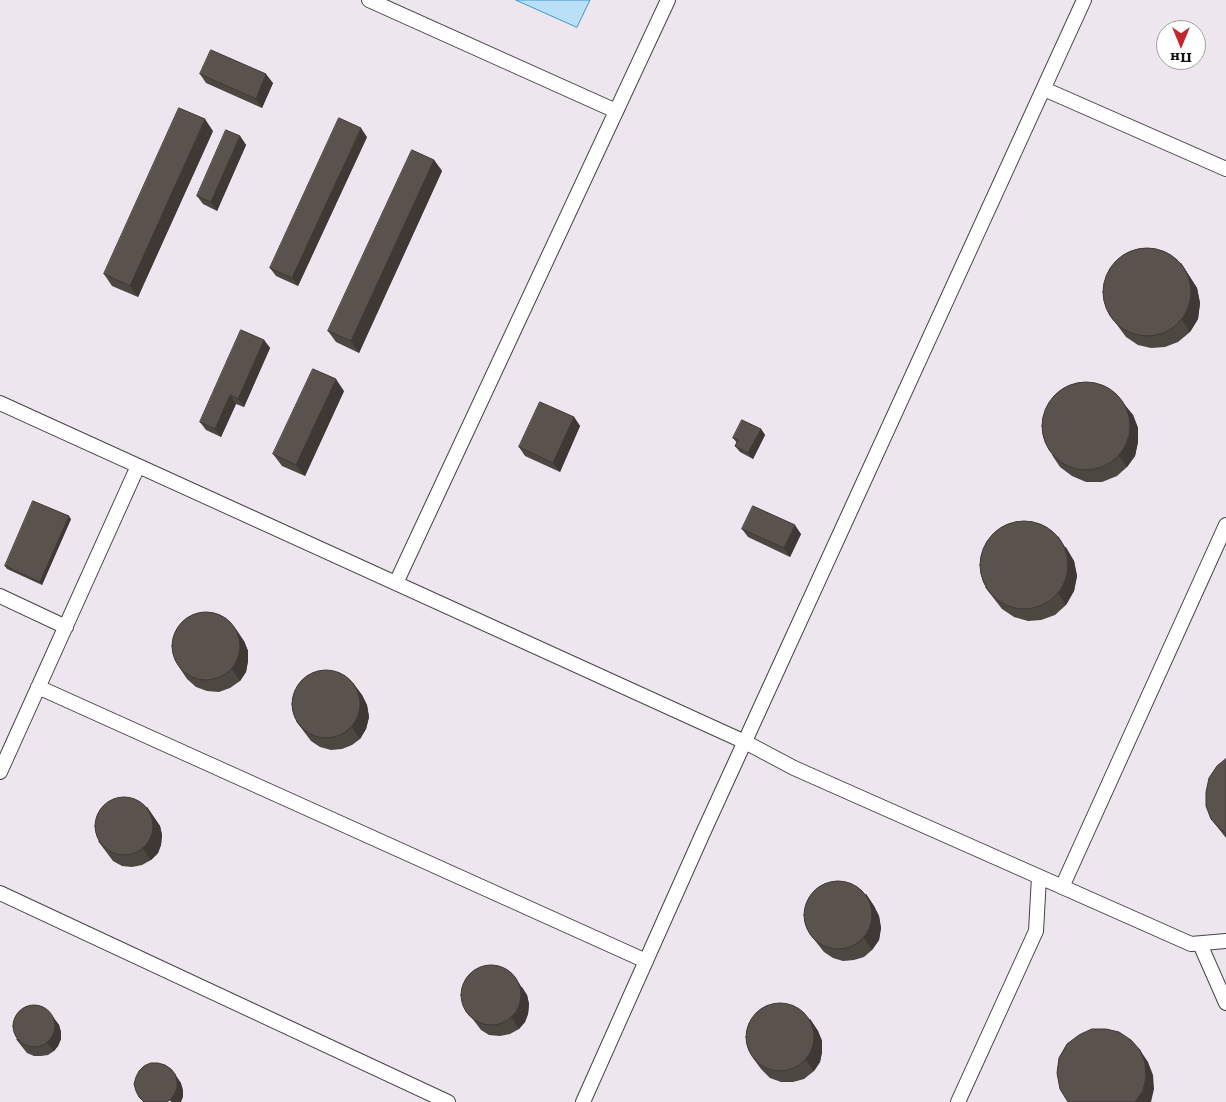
<!DOCTYPE html>
<meta charset="utf-8">
<style>
body{margin:0}
#map{position:relative;width:1226px;height:1102px;overflow:hidden;background:#fffdf5;font-family:Literata,serif}
canvas{display:block}
.north{position:absolute;left:1156px;top:20px;width:50px;height:50px;box-sizing:border-box;background:#fff;border:1px solid #a0a0a0;border-radius:50%;rotate:180deg;font-size:14px;font-weight:700;line-height:20px;text-align:center;color:#111}
.north::after{content:'';display:block;margin:auto;width:18px;height:22px;background:#c4262e;clip-path:polygon(50% 0,100% 100%,50% 72%,0 100%)}
</style>
<div id="map">
<canvas width="1226" height="1102"></canvas>
<div class="north">Пн</div>
</div>
<script>
const context = document.querySelector('canvas').getContext('2d');
context.lineJoin = 'round';
function paint(path, color) { context.fillStyle = color; context.fill(path, 'evenodd'); }
function strokePath(path, color, width, dash) { context.strokeStyle = color; context.lineWidth = width; context.lineCap = dash ? 'butt' : 'round'; context.setLineDash(dash || []); context.stroke(path); }
const industrial = new Path2D(`
 M0,0H1226V1102H0ZM1166,30H1196V60H1166Z`);
const water = new Path2D(`
 M516,0H590L577,27Z`);
const minor = new Path2D(`
 M369,0L616,111
 M1044,89L1226,169
 M0,403L745,742L794,768L1191,944L1226,941
 M396,583L668,0
 M0,596L66,627
 M38,687L646,961
 M0,772L138,466
 M1062,887L1226,525
 M0,893L448,1102
 M1200,944L1226,1003
 M583,1102L703,833L1084,0
 M958,1102L1036,931L1039,877`);
const wall = new Path2D(`
 M200,74L273,83L262,108L206,83Z
 M213,131L138,297L112,286L104,274Z
 M240,136L246,145L217,211L203,204L197,196Z
 M367,137L298,286L276,276L270,268Z
 M434,160L442,171L359,353L336,342L328,331Z
 M1181,263L1197,288L1200,303L1198,319L1190,332L1178,342L1165,347L1151,348L1138,345L1126,337L1109,314Z
 M264,340L270,348L244,407L236,404L221,437L206,430L200,422Z
 M344,391L305,476L282,466L273,454Z
 M1124,404L1133,415L1138,428V442L1135,456L1127,467L1117,476L1102,482H1086L1072,476L1060,467L1052,455Z
 M574,417L580,426L560,472L525,456L519,447Z
 M761,429L765,435L753,459L740,452L735,446L737,443L733,438Z
 M71,519L42,585L7,569L5,566Z
 M742,529L801,534L790,557L748,537Z
 M1066,547L1074,561L1077,576L1074,591L1066,605L1055,615L1041,620L1028,621L1014,617L1002,609L985,587Z
 M244,641L248,651V661L246,672L240,681L230,688L219,692L207,691L196,687L187,679L179,667Z
 M353,683L362,695L367,705L369,717L366,729L360,739L352,745L342,749L331,750L320,747L311,741L296,721Z
 M1226,759V838L1211,819Z
 M147,807L160,826L162,835L161,845L158,853L151,860L142,865L132,867L122,866L113,861L98,841Z
 M866,894L874,906L879,916L881,928L879,940L872,950L864,957L854,960L843,961L833,958L824,952L809,933Z
 M522,987L527,995L529,1004L528,1014L525,1022L519,1029L510,1034L500,1036L489,1035L481,1030L466,1010Z
 M53,1017L59,1025L61,1032V1039L58,1046L54,1051L48,1055L41,1056H34L27,1053L23,1048L16,1039Z
 M810,1019L818,1031L822,1041V1052L820,1062L814,1071L804,1079L793,1082H781L770,1078L761,1069L753,1058Z`);
const shadedWall = new Path2D(`
 M266,74L273,83L262,108L256,99Z
 M205,119L213,131L138,297L130,286Z
 M361,128L367,137L298,286L292,278Z
 M240,136L246,145L217,211L211,202Z
 M434,160L442,171L359,353L351,341Z
 M1181,263L1197,288L1200,303L1198,319L1190,332L1182,320Z
 M264,340L270,348L244,407L238,399Z
 M336,379L344,391L305,476L296,465Z
 M230,395L236,404L221,437L215,429Z
 M1124,404L1133,415L1138,428V442L1135,456L1127,467L1119,456Z
 M574,417L580,426L560,472L553,463Z
 M761,429L765,435L753,459L748,453Z
 M69,516L71,519L42,585L40,582Z
 M795,525L801,534L790,557L784,548Z
 M1058,536L1074,561L1077,576L1074,591L1066,605L1058,593Z
 M236,629L244,641L248,651V661L246,672L240,681L232,669Z
 M353,683L362,695L367,705L369,717L366,729L360,739L352,727Z
 M147,807L160,826L162,835L161,845L158,853L151,860L143,849Z
 M866,894L874,906L879,916L881,928L879,940L872,950L864,938Z
 M514,976L527,995L529,1004L528,1014L525,1022L519,1029L511,1017Z
 M53,1017L59,1025L61,1032V1039L58,1046L54,1051L47,1043Z
 M810,1019L818,1031L822,1041V1052L820,1062L814,1071L806,1060Z
 M1140,1050L1148,1062L1153,1075L1154,1089L1151,1102H1135Z
 M175,1074L181,1083L183,1090V1097L181,1102H171L170,1100Z`);
const building = new Path2D(`
 M211,50L266,74L256,99L200,74Z
 M179,108L205,119L130,286L104,274Z
 M339,118L361,128L292,278L270,268Z
 M226,130L240,136L211,202L197,196Z
 M412,150L434,160L351,341L328,331Z
 M1103 292a44 44 0 1 1 88 0a44 44 0 1 1-88 0Z
 M241,330L264,340L238,399L230,395L215,429L200,422Z
 M313,369L336,379L296,465L273,454Z
 M1042 426a44 44 0 1 1 88 0a44 44 0 1 1-88 0Z
 M540,402L574,417L553,463L519,447Z
 M742,420L761,429L748,453L735,446L738,440L733,438Z
 M33,501L69,516L40,582L5,566Z
 M753,506L795,525L784,548L742,529Z
 M980 565a44 44 0 1 1 88 0a44 44 0 1 1-88 0Z
 M172 646a34 34 0 1 1 68 0a34 34 0 1 1-68 0Z
 M292 704a34 34 0 1 1 68 0a34 34 0 1 1-68 0Z
 M1226,759V833L1220,829L1211,819L1206,806V792L1209,778L1217,766Z
 M95 826a29 29 0 1 1 58 0a29 29 0 1 1-58 0Z
 M804 915a34 34 0 1 1 68 0a34 34 0 1 1-68 0Z
 M461 995a30 30 0 1 1 60 0a30 30 0 1 1-60 0Z
 M746 1037a34 34 0 1 1 68 0a34 34 0 1 1-68 0Z
 M13 1026a21 21 0 1 1 42 0a21 21 0 1 1-42 0Z
 M1092,1029H1106L1119,1032L1131,1040L1140,1050L1145,1063L1146,1077L1143,1091L1135,1102H1068L1060,1089L1057,1073L1059,1058L1067,1044L1079,1035Z
 M151,1063H158L165,1065L171,1069L175,1074L177,1081V1088L174,1095L170,1100L167,1102H144L139,1097L136,1091L134,1084L136,1077L139,1071L144,1066Z`);
paint(industrial, '#eee6ef');
paint(water, '#b9e0f7');
strokePath(water, '#3f96cf', 1);
strokePath(minor, '#444', 16);
strokePath(minor, '#fff', 14);
paint(wall, '#4d4742');
paint(shadedWall, '#3f3936');
paint(building, '#5a524d');
strokePath(building, '#3f3936', 1);
</script>
